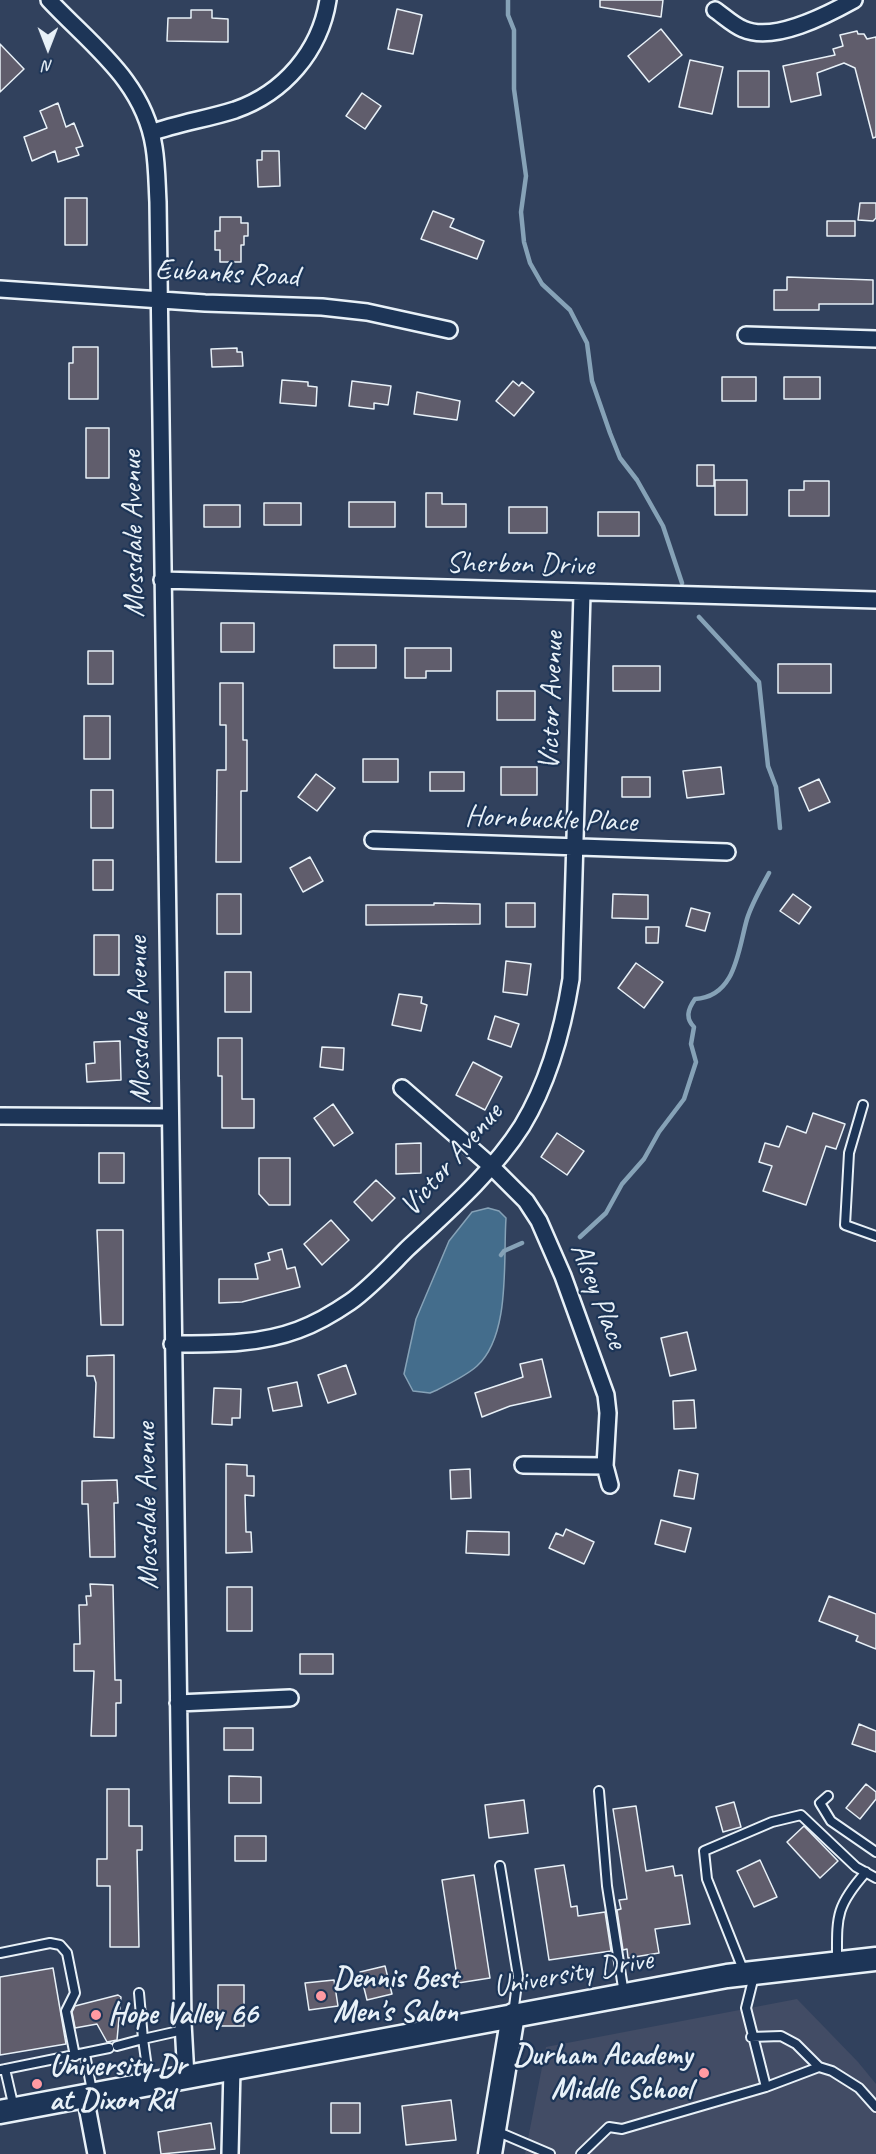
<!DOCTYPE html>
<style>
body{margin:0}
#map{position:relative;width:876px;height:2154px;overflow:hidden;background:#31415d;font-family:Caveat,sans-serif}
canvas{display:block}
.north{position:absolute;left:18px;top:18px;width:60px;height:60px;-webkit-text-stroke:4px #1d3557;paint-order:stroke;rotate:180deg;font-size:16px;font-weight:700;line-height:24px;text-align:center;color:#e8f1f8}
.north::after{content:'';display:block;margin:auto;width:21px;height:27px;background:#e8f1f8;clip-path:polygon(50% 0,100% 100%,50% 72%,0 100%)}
</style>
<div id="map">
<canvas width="876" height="2154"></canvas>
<div class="north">N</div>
</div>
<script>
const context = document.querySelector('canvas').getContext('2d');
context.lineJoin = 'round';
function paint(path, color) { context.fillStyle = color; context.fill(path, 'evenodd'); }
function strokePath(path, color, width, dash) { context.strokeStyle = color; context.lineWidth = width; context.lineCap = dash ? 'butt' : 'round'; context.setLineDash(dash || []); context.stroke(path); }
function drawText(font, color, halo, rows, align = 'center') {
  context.font = font + ' Caveat,sans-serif'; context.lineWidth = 4.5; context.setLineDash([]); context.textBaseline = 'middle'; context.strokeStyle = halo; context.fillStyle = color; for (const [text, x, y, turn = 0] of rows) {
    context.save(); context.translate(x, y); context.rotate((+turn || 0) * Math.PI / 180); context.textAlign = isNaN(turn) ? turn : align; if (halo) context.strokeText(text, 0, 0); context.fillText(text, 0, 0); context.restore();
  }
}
const built = new Path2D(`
 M797,1999L858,2062L876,2084V2154H525L546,2047Z`);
const water = new Path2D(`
 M488,1208L499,1211L506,1218C503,1260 511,1335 477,1366C466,1376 450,1383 437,1390L430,1393L413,1391L404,1374L416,1319L449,1241L472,1212Z`);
const stream = new Path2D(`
 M508,0V15L514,30V89L526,176L521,212L524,242L530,263L542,284L570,310L587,343L592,381L610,433L620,458L637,480L663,526L682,583
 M699,617L759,682L768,766L776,787L780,828
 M580,1237L606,1213L622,1184L644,1159L659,1132L684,1099L696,1062L691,1044L694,1027C685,1018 688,1009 695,999C736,997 738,950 747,919C752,903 761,888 769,873
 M501,1255L504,1251L522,1243`);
const building = new Path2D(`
 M600,0H663L661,17L600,7Z
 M397,9L422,15L413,54L388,49Z
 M191,10H212V18L228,19V42L167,41L168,18H191Z
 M661,29L682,55L649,82L628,56Z
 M857,31L858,34H864L867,39L876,37V137L873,138L855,68L844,63L817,73L821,95L791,102L783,66L835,55L833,49L843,46L840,35Z
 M0,44L24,69L0,92Z
 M690,60L723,67L712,114L679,107Z
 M738,71H769V107H738Z
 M362,93L381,106L365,129L346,116Z
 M58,103L66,127L74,123L83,146L76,148L79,155L58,162L55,151L32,161L24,137L47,128L40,111Z
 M262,151H279L280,186L258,187L257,160H262Z
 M65,198H87V245H65Z
 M860,203H876V218L873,221L858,220Z
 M433,211L454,219L450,227L484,241L477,259L421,239Z
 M220,217H241V223H248V236H244V245H241V262H220V250H215V231H220Z
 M827,221H855V236H827Z
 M787,277L873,280V304H819V310H774V290H787Z
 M73,347H98V399H69V363H73Z
 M237,348V352H242L243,366L212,367L211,349Z
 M722,377H756V401H722Z
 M784,377H820V399H784Z
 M282,380L308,382V386L317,387L316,406L280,403Z
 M352,381L391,386L388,405L374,403V409L349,406Z
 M513,381L519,386L522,382L534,392L514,416L496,401Z
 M417,392L460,401L457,420L414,414Z
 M86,428H109V478H86Z
 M697,465H714V486H697Z
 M715,480H747V515H715Z
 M804,481H829V516H789V490H804Z
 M426,493H442V504H466V527H426Z
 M349,502H395V527H349Z
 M264,503H301V525H264Z
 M204,505H240V527H204Z
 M509,507H547V533H509Z
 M598,512H639V536H598Z
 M221,623H254V652H221Z
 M334,645H376V668H334Z
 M405,648H451V671H426V678H405Z
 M88,651H113V684H88Z
 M778,664H831V693H778Z
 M613,666H660V691H613Z
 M220,683H243V740H247V791H241V862H216L217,770H226V725H220Z
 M497,691H535V720H497Z
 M84,716H110V759H84Z
 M363,759H398V782H363Z
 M501,767H537V795H501Z
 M721,767L724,794L687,798L683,771Z
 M430,772H464V791H430Z
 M316,774L335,788L317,811L298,797Z
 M622,777H650V797H622Z
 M819,779L830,802L809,811L799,788Z
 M91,790H113V828H91Z
 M310,857L323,881L303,892L290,868Z
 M93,860H113V890H93Z
 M217,894H241V934H217Z
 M613,894L648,895V919L612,918Z
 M793,894L811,907L799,924L780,911Z
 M434,903L480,904V924L366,925V905H434Z
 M506,903H535V927H506Z
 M691,908L710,913L705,931L686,926Z
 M646,927H659L658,943H646Z
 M94,935H119V975H94Z
 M506,961L531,964L527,995L503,992Z
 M636,963L663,982L644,1008L618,988Z
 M225,972H251V1012H225Z
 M399,994L422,997L421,1003L427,1005L421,1031L392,1025Z
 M495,1016L519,1024L511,1047L488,1039Z
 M218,1038H242V1099H254V1128H222V1076H218Z
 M120,1041L121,1080L87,1082L86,1064L95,1063L94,1042Z
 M322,1047L344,1048L343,1070L320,1067Z
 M473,1062L502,1077L485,1110L456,1095Z
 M333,1104L353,1133L334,1146L314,1118Z
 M813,1113L845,1124L836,1149L826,1146L806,1205L763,1191L772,1166L759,1162L765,1143L779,1147L787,1126L806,1133Z
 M557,1133L584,1151L567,1175L541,1157Z
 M421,1143V1173L396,1174V1144Z
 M99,1153H124V1183H99Z
 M259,1158H290V1205H269L259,1194Z
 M376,1180L395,1198L372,1221L354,1202Z
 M331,1220L349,1240L322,1265L304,1244Z
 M97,1230H123V1325H101Z
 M282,1249L287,1269L295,1267L300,1287L242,1302L219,1303V1279H258L255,1264L270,1260L268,1253Z
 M687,1332L696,1370L670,1376L661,1338Z
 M114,1355V1438L94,1437L96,1383L94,1376H87V1356Z
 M542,1359L551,1397L510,1406L482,1417L475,1393L523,1377L520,1364Z
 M346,1365L356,1394L328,1403L318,1375Z
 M297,1382L302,1406L273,1411L268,1388Z
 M214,1388L241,1389L240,1418H232V1425L212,1424Z
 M694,1400L696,1428L674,1429L673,1401Z
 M226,1464L247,1465V1476H254V1496L245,1495L246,1532H251L252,1552L226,1553Z
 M470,1469L471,1498L451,1499L450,1470Z
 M679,1470L698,1474L694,1499L674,1496Z
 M117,1480L118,1503H114L115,1557H90L88,1504H82V1481Z
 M661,1520L691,1528L685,1552L655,1544Z
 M566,1529L594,1542L584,1564L549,1548L556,1533L563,1536Z
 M467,1531L509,1532V1555L466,1553Z
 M90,1584L113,1585L115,1680H121V1703H116V1736H91L94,1671H74V1644H80L79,1605H87L86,1596H91Z
 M227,1587H252V1631H227Z
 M829,1596L876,1614V1649L856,1641L858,1636L819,1621Z
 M300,1654H333V1674H300Z
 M859,1724L876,1731V1752L852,1744Z
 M224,1728H253V1750H224Z
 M229,1776L261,1777V1803H229Z
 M866,1784L876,1792V1799L860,1819L846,1808Z
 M107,1789H129V1826H142V1850H137L139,1947H110V1886H97V1859H107Z
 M524,1800L528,1833L489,1838L485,1805Z
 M734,1802L741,1827L723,1832L716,1807Z
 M636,1806L646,1871L673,1866L675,1876L682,1875L690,1924L655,1929L659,1953L628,1958L627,1949L623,1950L617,1910L621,1909L619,1900L627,1899L613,1809Z
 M804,1826L838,1861L820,1878L787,1842Z
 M235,1836H266V1861H235Z
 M760,1860L777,1897L754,1907L737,1871Z
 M564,1865L571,1907L577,1906L578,1916L605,1912L611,1951L549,1960L535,1869Z
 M474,1875L490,1978L458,1983L442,1880Z
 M385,1966L392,1994L367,2000L360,1972Z
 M53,1968L66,2044L0,2055V1977Z
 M334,1980L338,2006L309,2010L305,1983Z
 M218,1985H244V2026H218Z
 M118,1995L121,1997L117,2040L107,2042L97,2024L75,2028L72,2012L75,2006Z
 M451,2100L456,2140L406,2145L402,2106Z
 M331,2103H360V2133H331Z
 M211,2123L215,2149L161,2154L158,2132Z`);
const service = new Path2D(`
 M863,1105L849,1153L845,1225L876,1236
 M599,1791L607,1886L624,1994
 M828,1796L820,1803L831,1821L876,1852
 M500,1866L518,1976L513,2014
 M0,1953L50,1943L60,1945L67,1953L75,1993L66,2011L75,2056
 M837,1961C837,1917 835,1907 866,1872
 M744,1972L707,1879L704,1851L772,1822L801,1815L856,1867L876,1878
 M754,1976L746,2008L766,2087
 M139,1993L143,2039L183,2030
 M751,2037L781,2036L796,2044L819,2067L832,2071L859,2088L876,2107
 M117,2046L143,2039L149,2082
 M85,2054L92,2091
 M5,2069L14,2108
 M0,2070L109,2048
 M496,2131L550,2154
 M581,2154L609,2127L622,2129L766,2087L819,2067`);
const minor = new Path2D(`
 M49,0C91,45 144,81 154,147C157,165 157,184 158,202L183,2023L186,2077
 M715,10C724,16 733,25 743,29C774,43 827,15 854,0
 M151,133C178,123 207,119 235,110C284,93 320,51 328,0
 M0,289L205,303L322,307L367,312L449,330
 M746,335L876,339
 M162,580L876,600
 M373,840L727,852
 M402,1088L490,1165L526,1201L539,1221L563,1276L606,1395L608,1413L605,1466L523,1465
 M0,1116L168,1117
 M172,1344C215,1344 258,1345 298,1330C317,1323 334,1313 350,1302C371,1287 389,1267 407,1249C447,1212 493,1172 522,1126C548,1083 563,1029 571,979L582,593
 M605,1466L610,1485
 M178,1703L290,1698
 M85,2096L96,2154
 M230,2154L232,2068`);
const secondary = new Path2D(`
 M0,2112L727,1976L876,1959
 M490,2154L513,2015`);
const markers = [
 [321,1996,6,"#ff9aa2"],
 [96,2015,6,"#ff9aa2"],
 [704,2073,6,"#ff9aa2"],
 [37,2084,6,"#ff9aa2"]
];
const streetNames = [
 ["Eubanks Road",227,274,3],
 ["Mossdale Avenue",134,534,-91],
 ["Sherbon Drive",520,565,1],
 ["Victor Avenue",552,701,-88],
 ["Hornbuckle Place",551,820,2],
 ["Mossdale Avenue",140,1020,-91],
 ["Victor Avenue",452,1160,-49],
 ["Alsey Place",598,1296,69],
 ["Mossdale Avenue",148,1506,-91],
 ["University Drive",573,1974,-10]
];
const poiNames = [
 ["Dennis Best",333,1979],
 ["Men's Salon",333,2013],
 ["Hope Valley 66",108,2015],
 ["Durham Academy",692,2056,"right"],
 ["Middle School",692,2090,"right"],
 ["University Dr",49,2067],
 ["at Dixon Rd",49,2101]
];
paint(built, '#424c65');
paint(water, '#446d8c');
strokePath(water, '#86a2b7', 1.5);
strokePath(stream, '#86a2b7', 4.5);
paint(building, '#605d6c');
strokePath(building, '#e8f1f8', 1.5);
strokePath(service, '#e8f1f8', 12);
strokePath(minor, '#e8f1f8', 20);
strokePath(secondary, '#e8f1f8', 27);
strokePath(service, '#1d3557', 8);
strokePath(minor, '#1d3557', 15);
strokePath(secondary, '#1d3557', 22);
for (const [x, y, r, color] of markers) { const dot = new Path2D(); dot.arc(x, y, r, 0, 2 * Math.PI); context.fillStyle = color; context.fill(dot); strokePath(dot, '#1d3557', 2); }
drawText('30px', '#e8f1f8', '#1d3557', streetNames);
drawText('bold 30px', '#e8f1f8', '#1d3557', poiNames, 'left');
</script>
